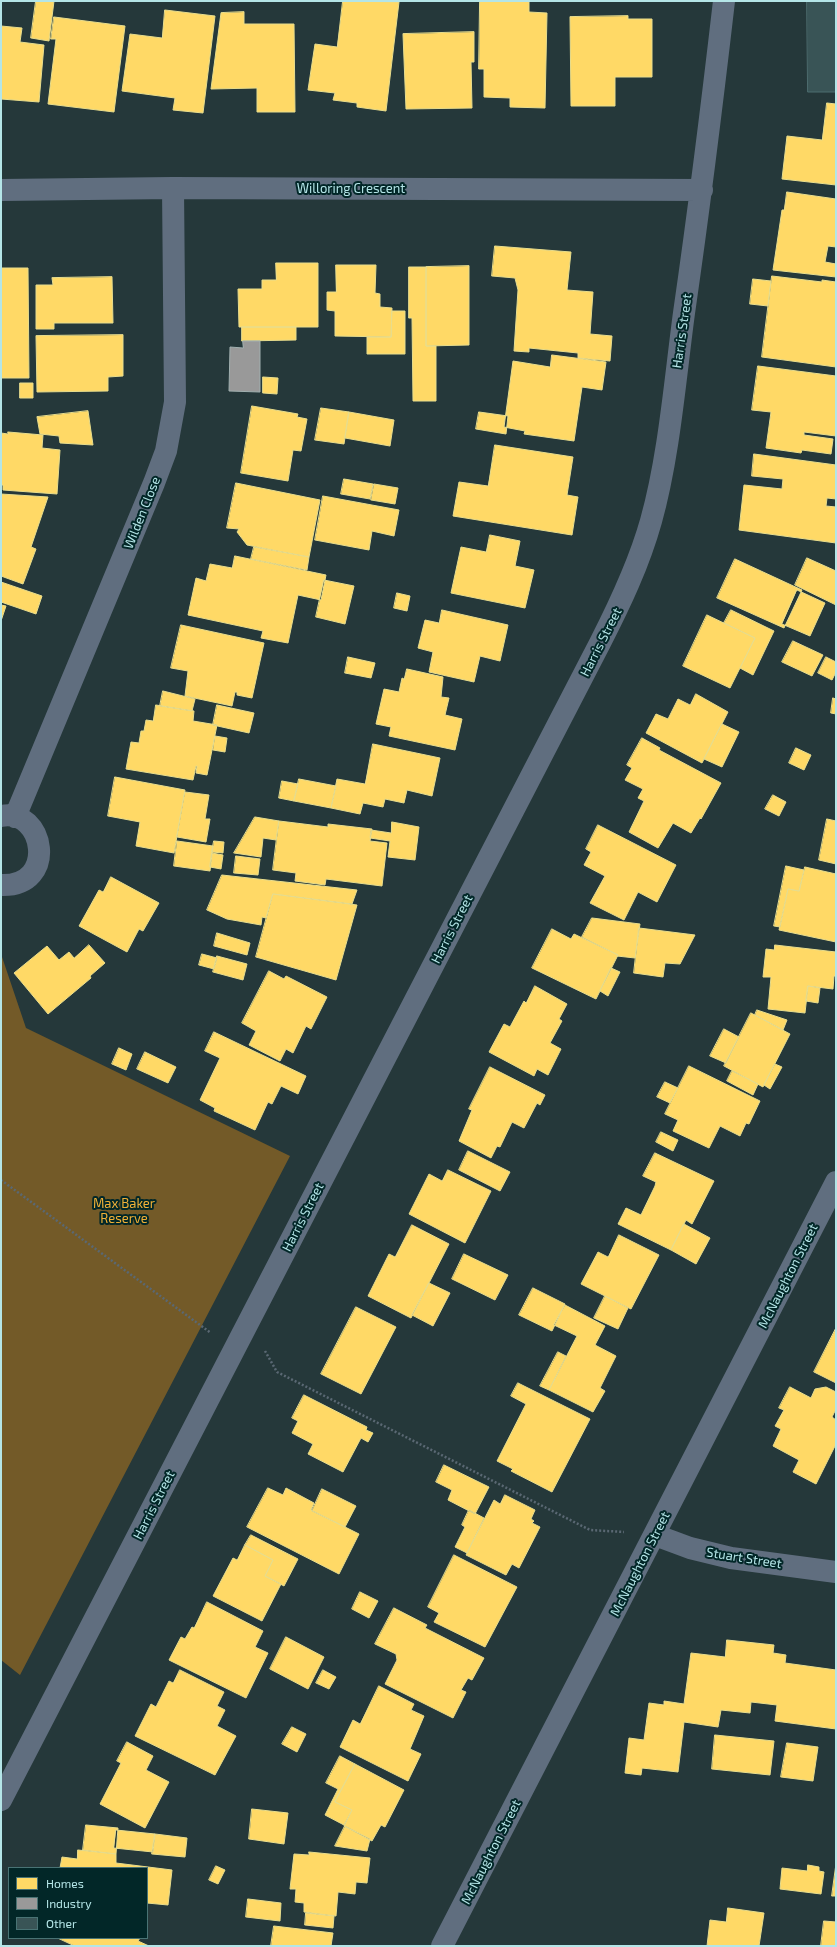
<!DOCTYPE html>
<style>
body{margin:0}
#map{position:relative;width:837px;height:1947px;overflow:hidden;background:#25383a;font-family:"Exo 2",sans-serif}
canvas{display:block}
.frame{position:absolute;inset:0;border:2px solid #b4e5e7;pointer-events:none}
.legend{position:absolute;left:8px;top:1867px;width:140px;height:72px;box-sizing:border-box;background:#022728;border:1px solid #497374;margin:0;padding:5px 7px;list-style:none;font-size:12px;color:#b4e5e7}
.legend li{display:flex;align-items:center;gap:8px;height:20px}
.legend b{width:20px;border:1px solid #497374}
</style>
<div id="map">
<canvas width="837" height="1947"></canvas>
<div class="frame"></div>
<ul class="legend">
<li><b style="height:11px;background:#ffd966"></b>Homes</li>
<li><b style="height:11px;background:#999"></b>Industry</li>
<li><b style="height:11px;background:#395456"></b>Other</li>
</ul>
</div>
<script>
const context = document.querySelector('canvas').getContext('2d');
context.lineJoin = 'round';
function paint(path, color) { context.fillStyle = color; context.fill(path, 'evenodd'); }
function strokePath(path, color, width, dash) { context.strokeStyle = color; context.lineWidth = width; context.lineCap = dash ? 'butt' : 'round'; context.setLineDash(dash || []); context.stroke(path); }
function drawText(font, color, halo, rows, align = 'center') {
  context.font = font + ' "Exo 2",sans-serif'; context.lineWidth = 4; context.setLineDash([]); context.textBaseline = 'middle'; context.strokeStyle = halo; context.fillStyle = color; for (const [text, x, y, turn = 0] of rows) {
    context.save(); context.translate(x, y); context.rotate((+turn || 0) * Math.PI / 180); context.textAlign = isNaN(turn) ? turn : align; if (halo) context.strokeText(text, 0, 0); context.fillText(text, 0, 0); context.restore();
  }
}
const green = new Path2D(`
 M1,954L26,1028L290,1156L20,1675L1,1660Z`);
const homes = new Path2D(`
 M36,1H54L49,41L31,38Z
 M343,1L399,2L386,111L357,107V103L333,100L335,93L308,90L315,44L337,47Z
 M480,1H529V12L547,13L545,108L510,107V98L484,97V69H479Z
 M165,10L215,16L203,113L173,110L175,98L122,91L130,34L162,38Z
 M244,12V24H294L295,112H257V88L211,89L221,13Z
 M628,16V19H652V77H615V106H571L570,17Z
 M54,17L125,26L114,112L48,104L56,39H51Z
 M1,26L22,28L20,42L44,45L39,102L1,99Z
 M474,32V62H471L472,108L406,109L403,34Z
 M827,103L836,104V185L782,179L787,136L822,140Z
 M787,192L836,199V247L828,246L825,262L836,264V277L773,270L782,210H784Z
 M495,246L571,252L567,290L593,292L590,334L612,336L610,361L578,358V353L529,348V352L514,351L518,290L515,278L492,276Z
 M276,263H318V327H239L238,289H262V280H276Z
 M336,265H376L375,293L380,294V307L392,308L391,337L335,336V311L327,310V292H336Z
 M469,266V345L426,346V267Z
 M409,267H426V346H436V401H413L412,318H409Z
 M1,268H28L29,378H1Z
 M772,276L822,282V280L836,282V367L762,357Z
 M112,277L113,323H54V329H36V285H53L52,278Z
 M753,279L771,281L768,306L750,304Z
 M392,311H405V354H367V337H391Z
 M242,327H296V340L242,341Z
 M123,335V376L108,377V391L37,392L36,336Z
 M552,355L606,362L602,390L582,387L574,441L524,434L525,431L504,427L513,361L550,367Z
 M758,366L836,376V436L804,432V435L833,439L831,454L802,450L801,453L766,448L771,412L752,410Z
 M263,377L278,378L277,394L263,393Z
 M20,383H33V398H20Z
 M252,406L298,414L297,417L307,419L301,451L293,450L288,481L241,473Z
 M321,408L349,412L344,444L315,440Z
 M88,411L93,445L60,443L59,436L40,434L37,417Z
 M349,412L394,420L390,446L345,438Z
 M479,412L508,416L506,434L476,429Z
 M8,432L43,435L42,448L60,450L57,494L3,490V485H1V433L8,434Z
 M495,445L573,457L567,495L578,497L572,535L453,516L459,482L488,486Z
 M754,454L836,465V499L827,498L826,506L836,507V543L739,530L744,485L782,489L783,479L752,476Z
 M344,479L373,484L370,499L341,494Z
 M236,483L320,500L309,557L247,545L237,532L239,529L227,528Z
 M374,484L398,488L395,504L371,500Z
 M1,494L48,497L31,547L36,549L23,584L1,576Z
 M323,496L399,510L394,536L372,531L369,550L315,540Z
 M490,535L520,541L515,566L534,570L525,608L451,593L461,547L486,552Z
 M254,547L309,557L307,570L251,559Z
 M235,556L326,575L321,600L298,595L288,643L261,638L263,631L188,615L196,578L206,581L210,564L232,568Z
 M807,558L836,571V605L795,585Z
 M735,559L802,590L784,628L717,598Z
 M324,580L354,586L345,624L316,617Z
 M1,582L42,596L36,614L1,602Z
 M797,590L825,603L810,636L782,624Z
 M397,593L410,596L407,611L394,608Z
 M1,605L6,606L1,621Z
 M442,610L508,625L500,661L480,656L474,682L429,672L433,652L418,648L425,620L439,623Z
 M731,610L774,631L753,675L740,668L755,638L724,623Z
 M707,615L755,638L730,688L683,666Z
 M181,625L264,643L252,698L237,695V692H235L232,706L185,696L188,671L171,668Z
 M793,641L823,655L812,676L782,662Z
 M348,657L375,663L371,678L345,673Z
 M826,657L836,662V672L832,680L818,673Z
 M407,669L443,677L441,697L449,698L445,715L462,719L455,750L389,736L391,727L376,724L384,689L399,692L402,678L404,679Z
 M163,691L195,699L192,711L160,706Z
 M696,694L728,712L702,763L646,733L656,714L668,719L678,699L690,705Z
 M833,698L836,699V714L831,713Z
 M156,705L194,711L193,721L217,725L207,775L196,773L197,766H196L193,780L126,769L131,742L139,743L141,731H144L146,720L153,721Z
 M217,705L254,713L249,733L213,725Z
 M722,724L739,732L722,767L704,759Z
 M215,736L227,738L225,752L213,750Z
 M642,738L660,748L659,750L721,783L701,819L700,818L691,833L673,823L658,848L629,832L644,801L638,798L643,789L625,780L632,768L627,765Z
 M373,744L440,758L432,796L407,790L404,803L385,799L383,807L363,803L360,814L331,808L337,779L365,784Z
 M796,748L811,755L804,770L789,763Z
 M115,777L185,790L174,853L136,846L140,822L108,816Z
 M299,779L336,786L331,808L294,801Z
 M282,781L298,784L294,801L279,798Z
 M185,792L209,795L205,819H210L206,842L177,837Z
 M773,795L786,802L779,816L765,809Z
 M255,817L279,821L276,840L263,838L261,857L234,853Z
 M827,819L836,821V864L819,860Z
 M279,821L328,827V824L372,829L370,841L387,843L382,886L326,879L325,885L295,881L296,873L273,870Z
 M392,822L419,827L415,860L388,857L390,841L370,838L371,830L391,833Z
 M598,825L676,865L657,902L638,892L624,920L590,903L605,876L584,865L591,852L586,849Z
 M177,841L213,846L210,871L174,866Z
 M214,841L224,842L223,853L212,852Z
 M212,853L223,855L221,869L210,867Z
 M236,856L260,859L258,875L234,873Z
 M786,866L804,870L799,891L788,889L780,927L774,926Z
 M805,867L836,874V942L779,930L788,889L799,891Z
 M222,875L357,890L352,904L273,894L266,918L262,917L261,925L227,919L207,910Z
 M111,877L159,903L143,931L139,929L127,952L79,926L99,890L103,892Z
 M273,894L357,905L336,980L256,957Z
 M592,918L640,924L635,958L617,956L618,955L582,937Z
 M639,928L695,935L680,964L665,963L663,977L634,973Z
 M552,929L571,939L574,934L618,955L596,999L532,968Z
 M217,933L250,943L247,955L214,946Z
 M89,945L105,963L90,976L91,978L48,1014L14,973L47,946L59,960L69,952L74,958Z
 M775,945L836,952V976H834L833,989L808,986L805,1013L768,1009L771,977H763L766,949L774,950Z
 M202,954L217,958L214,969L199,965Z
 M217,956L247,964L243,980L213,972Z
 M611,968L620,972L608,996L600,991Z
 M269,971L284,979L286,976L327,997L311,1029L306,1026L293,1053L286,1049L280,1061L249,1045L256,1031L242,1023Z
 M535,986L567,1004L559,1019L562,1021L550,1043L561,1049L548,1075L537,1069L534,1076L489,1052L504,1024L510,1027L524,1001L526,1003Z
 M808,986L820,988L818,1003L806,1001Z
 M757,1010L787,1020L783,1030L755,1015Z
 M751,1013L790,1034L763,1087L724,1066Z
 M724,1029L739,1037L726,1063L710,1056Z
 M214,1032L306,1076L298,1094L281,1086L272,1104L268,1102L255,1130L214,1111L215,1108L200,1100L220,1058L205,1051Z
 M119,1048L132,1054L126,1070L112,1064Z
 M145,1052L176,1067L168,1083L137,1069Z
 M775,1064L782,1067L770,1089L764,1085Z
 M689,1066L760,1101L749,1124L746,1123L740,1136L720,1126L709,1148L673,1131L678,1120L665,1114Z
 M490,1067L545,1095L540,1105L537,1103L524,1128L512,1122L500,1147L497,1146L491,1158L459,1141L472,1110L469,1109Z
 M732,1071L758,1084L753,1095L727,1081Z
 M665,1082L678,1088L670,1103L657,1097Z
 M661,1132L678,1140L673,1151L656,1142Z
 M468,1151L510,1172L500,1191L459,1170Z
 M655,1153L714,1181L692,1224L686,1220L671,1250L618,1224L626,1208L641,1215L655,1186L656,1182L643,1176Z
 M448,1170L491,1191L465,1243L409,1214L429,1174L442,1181Z
 M684,1224L710,1238L696,1264L671,1250Z
 M412,1225L449,1244L411,1318L368,1296L389,1254L395,1257Z
 M619,1235L659,1255L631,1309L581,1284L598,1252L608,1257Z
 M464,1254L508,1275L495,1300L452,1279Z
 M429,1283L450,1293L433,1326L412,1315Z
 M533,1288L565,1304L552,1331L519,1315Z
 M605,1296L628,1308L618,1329L594,1318Z
 M565,1305L605,1326L595,1345L616,1356L600,1388L605,1391L593,1412L549,1390L577,1336L554,1325Z
 M356,1307L396,1327L361,1394L321,1374Z
 M836,1328V1383L814,1372Z
 M558,1352L566,1356L549,1390L540,1386Z
 M518,1383L590,1419L552,1492L511,1471L513,1469L497,1461L526,1404L511,1396Z
 M790,1387L811,1398L815,1389L826,1387L836,1392V1409L832,1417L836,1420V1444L816,1484L793,1472L799,1460L773,1446L781,1429L775,1426L784,1410L779,1408Z
 M304,1395L367,1427L366,1430L373,1433L368,1442L361,1438L343,1472L308,1454L313,1444L292,1433L298,1421L292,1418Z
 M444,1465L489,1487L475,1514L448,1500L452,1490L436,1482Z
 M268,1488L283,1495L286,1488L314,1503L311,1510L359,1534L339,1574L247,1527Z
 M322,1489L356,1506L345,1527L312,1511Z
 M505,1495L535,1510L531,1519L534,1521L532,1523L540,1527L519,1568L512,1564L506,1575L466,1555L494,1500L500,1504Z
 M469,1510L484,1518L467,1553L455,1547L465,1527L462,1525Z
 M251,1535L298,1559L284,1586L265,1576L273,1560L245,1545Z
 M245,1545L273,1560L265,1576L281,1584L262,1621L213,1596L233,1558L237,1560Z
 M454,1555L517,1587L485,1647L434,1622L439,1613L428,1607Z
 M360,1592L378,1601L369,1618L352,1609Z
 M207,1602L263,1631L255,1647L268,1653L246,1698L169,1660L181,1637L185,1639L192,1627L194,1628Z
 M394,1608L427,1625L425,1628L484,1658L472,1680L468,1678L461,1690L466,1692L453,1718L385,1684L397,1660L396,1654L375,1644Z
 M286,1637L324,1657L308,1689L270,1669Z
 M727,1640L774,1645L773,1653L786,1655L785,1663L836,1670V1729L775,1721L777,1705L751,1702L750,1713L721,1710L718,1727L684,1722L678,1772L642,1768L641,1775L625,1773L629,1738L644,1740L649,1703L664,1705V1701L684,1704L691,1653L725,1657Z
 M180,1670L224,1692L217,1706L225,1710L217,1726L236,1736L215,1775L135,1736L151,1704L156,1707L169,1681L173,1683Z
 M323,1670L336,1677L329,1689L316,1683Z
 M379,1686L414,1704L411,1710L424,1716L410,1749L421,1754L408,1781L340,1747L353,1720L360,1724Z
 M292,1727L306,1734L297,1752L282,1744Z
 M715,1735L774,1741L770,1775L712,1769Z
 M127,1742L153,1756L146,1770L169,1782L145,1828L100,1804L121,1763L117,1761Z
 M787,1743L818,1747L813,1781L781,1777Z
 M340,1756L355,1764L335,1802L352,1810L344,1825L325,1815L338,1789L326,1783Z
 M355,1764L404,1790L385,1827L381,1825L372,1841L344,1826L352,1810L335,1802Z
 M252,1809L288,1813L284,1844L249,1839Z
 M86,1825L118,1828L116,1854L83,1850Z
 M345,1826L370,1839L367,1851L335,1846Z
 M116,1830L155,1834L153,1852L114,1848Z
 M155,1834L187,1838L185,1857L152,1854Z
 M78,1850L116,1854V1863L172,1870L168,1905L147,1903V1868H60L62,1857L77,1859Z
 M309,1852L370,1858L367,1883L356,1882L355,1894L338,1892L336,1916L304,1912V1903L295,1902L296,1889H290L294,1854L309,1855Z
 M836,1864V1896H832Z
 M808,1865L819,1867V1871L824,1872L821,1894L780,1889L782,1868L807,1871Z
 M216,1866L225,1870L218,1884L209,1880Z
 M248,1899L281,1903L280,1921L246,1917Z
 M728,1908L764,1913L759,1946H707L710,1920L726,1922Z
 M306,1913L334,1916L333,1928L305,1925Z
 M824,1921L836,1922V1946H821Z
 M274,1926L333,1933L331,1946H271Z
 M58,1938H140L138,1941L149,1946H75Z`);
const industry = new Path2D(`
 M243,341H260V392L229,391L230,347L243,348Z`);
const building = new Path2D(`
 M807,1H836V92H808Z`);
const path = new Path2D(`
 M1,1180L211,1333
 M265,1351L277,1372L590,1530L624,1532`);
const street = new Path2D(`
 M1,190L173,188L702,190
 M1,816C44,807 59,887 1,885
 M15,817L154,483L166,451L175,402L173,188
 M655,1535L690,1548L731,1558L836,1572
 M1,1800L600,643C620,604 639,564 651,521C669,457 675,380 684,313C699,209 712,105 724,1
 M442,1946L836,1182`);
const streetNames = [
 ["Willoring Crescent",351,189],
 ["Harris Street",682,331,-82],
 ["Wilden Close",142,513,-68],
 ["Harris Street",601,642,-63],
 ["Harris Street",452,929,-63],
 ["Harris Street",303,1217,-63],
 ["McNaughton Street",788,1276,-63],
 ["Harris Street",154,1505,-63],
 ["Stuart Street",744,1558,9],
 ["McNaughton Street",640,1564,-63],
 ["McNaughton Street",491,1852,-63]
];
const parkNames = [
 ["Max Baker",124,1204],
 ["Reserve",124,1219]
];
paint(green, '#735a28');
paint(homes, '#ffd966');
strokePath(homes, '#e8dd8d', 1);
paint(industry, '#999');
strokePath(industry, '#a1b0b0', 1);
paint(building, '#395456');
strokePath(building, '#4d6c6e', 1);
strokePath(path, '#5a6873', 2.5, [2, 2]);
strokePath(street, '#606e7f', 22);
drawText('13px', '#b4e5e7', '#022728', streetNames);
drawText('13px', '#f1b137', '#022728', parkNames);
</script>
